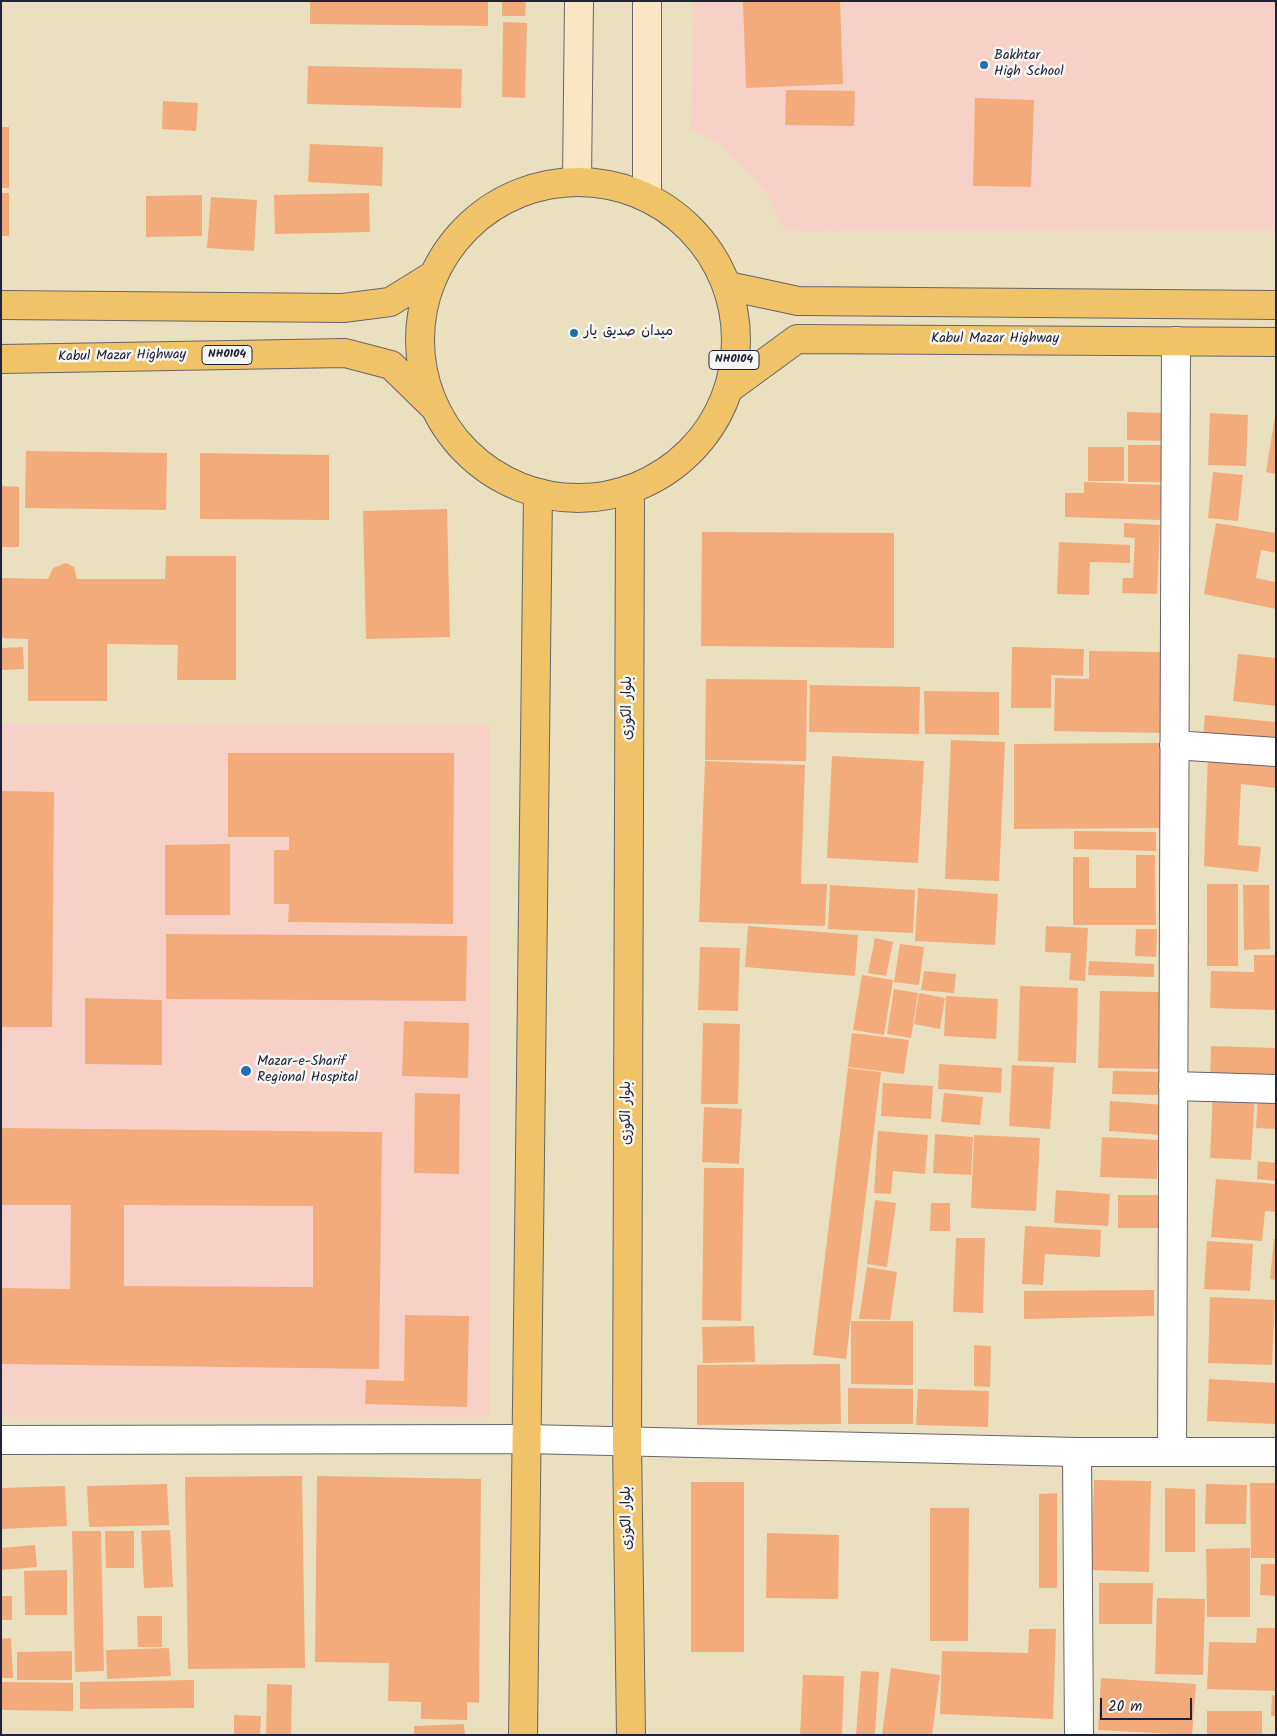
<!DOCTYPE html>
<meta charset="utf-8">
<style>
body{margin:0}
#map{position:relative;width:1277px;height:1736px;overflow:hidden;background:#eae0bf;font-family:Kalam,sans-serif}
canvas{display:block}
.frame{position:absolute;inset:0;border:2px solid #22223b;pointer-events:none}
.scale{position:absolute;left:1100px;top:1698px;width:92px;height:22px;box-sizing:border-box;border:2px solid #22223b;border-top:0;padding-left:6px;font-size:15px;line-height:18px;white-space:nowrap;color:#22223b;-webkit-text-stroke:4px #f6f6f2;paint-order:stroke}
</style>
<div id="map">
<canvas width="1277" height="1736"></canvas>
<div class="frame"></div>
<div class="scale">20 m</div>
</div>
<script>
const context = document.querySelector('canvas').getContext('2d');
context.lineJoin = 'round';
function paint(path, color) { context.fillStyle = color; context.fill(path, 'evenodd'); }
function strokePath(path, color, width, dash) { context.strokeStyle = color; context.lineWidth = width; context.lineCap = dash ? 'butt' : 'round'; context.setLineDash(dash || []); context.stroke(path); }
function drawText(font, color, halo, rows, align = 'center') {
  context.font = font + ' Kalam,"Playpen Sans Arabic",sans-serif'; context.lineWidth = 5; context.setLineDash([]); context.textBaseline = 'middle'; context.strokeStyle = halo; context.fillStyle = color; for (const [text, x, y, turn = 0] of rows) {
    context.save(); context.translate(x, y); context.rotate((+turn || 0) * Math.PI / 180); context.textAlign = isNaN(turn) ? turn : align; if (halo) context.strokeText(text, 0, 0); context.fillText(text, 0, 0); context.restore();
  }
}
const built = new Path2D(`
 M693,1H1276V230L785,231L766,193L720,145L691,129Z
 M1,724L490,725V1417H1Z`);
const building = new Path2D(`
 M310,1H488V26L310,24Z
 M502,1H526L525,16H502Z
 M743,1H840L843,84L746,88Z
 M503,22L527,23L525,98L502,97Z
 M308,66L462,69L461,108L307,104Z
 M786,90L855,91L854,126L785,125Z
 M975,98L1034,100L1031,187L973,186Z
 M163,101L198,103L196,131L162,129Z
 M1,127H9V188H1Z
 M310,144L383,147L382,186L308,182Z
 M1,193H9V236H1Z
 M369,193L370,232L275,234L274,195Z
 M202,195V236L146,237V196Z
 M211,197L257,200L254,251L207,248Z
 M1127,412L1168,413V441L1127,440Z
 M1210,413L1248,415L1246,466L1208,465Z
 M1275,416H1276V474L1266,472Z
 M1128,445H1173V482H1128Z
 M1088,447H1124V481H1088Z
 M26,451L167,453L166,510L25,508Z
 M200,453L329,455V520L200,519Z
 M1213,472L1243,475L1238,521L1208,518Z
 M1084,482L1162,485L1160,520L1065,517V493H1084Z
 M1,486L19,487V547H1Z
 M447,509L450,637L366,639L363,511Z
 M1124,523L1160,525L1157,594L1122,593L1123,578H1133L1135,538L1124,537Z
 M1216,523L1276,533V553L1261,550L1256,578L1276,582V609L1204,594Z
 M702,532L894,533V648L701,646Z
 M1059,542L1130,545V563L1090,562L1089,595L1057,594Z
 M166,556H236V680H177L178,645L107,644V701H28V639L1,638V578L48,579L53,568L66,563L74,567L77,579H165Z
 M23,647L24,669L1,670V648Z
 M1012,647L1084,649L1083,676L1051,675V708H1011Z
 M1089,651L1163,652L1162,733L1054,731L1055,678L1089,679Z
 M1238,654L1276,658V706L1233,701Z
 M706,679L807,680L806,761L705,760Z
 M810,685L920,687L919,734L809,732Z
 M924,691L999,692V735L925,734Z
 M1205,715L1276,722V745L1203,738Z
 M951,740L1005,742L999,881L945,879Z
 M1161,743V828L1014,829V744Z
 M228,753H454L453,924L288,922L289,904H274V850H289V837H228Z
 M1208,754L1276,761V788L1241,784L1238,845L1261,847L1258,872L1204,866Z
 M832,756L924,761L918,863L827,858Z
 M705,761L805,765L801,884H827L825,926L699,922Z
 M1,791L54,792L52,1027H1Z
 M1074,831L1156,832V851L1074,849Z
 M230,844V915H165V845Z
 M1136,855H1155L1156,925H1073V857H1089V888H1136Z
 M1207,884H1238V966H1207Z
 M830,885L915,890L913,933L828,929Z
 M1243,885H1269L1270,949L1244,950Z
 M918,888L998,894L995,945L915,941Z
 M748,926L858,935L855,976L745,967Z
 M1046,926L1088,928L1085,981L1069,980L1071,953L1045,952Z
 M1136,929H1157L1156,957L1135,956Z
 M166,934L467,936L466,1001L166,999Z
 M875,938L893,942L886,976L868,973Z
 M900,944L924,947L919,985L894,982Z
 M700,947L740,948L738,1011L698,1010Z
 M1254,955H1276V1010L1210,1008L1211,971L1254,972Z
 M1089,961L1154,964V977L1088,975Z
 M924,971L956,974L954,993L921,990Z
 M862,975L893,980L884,1035L853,1030Z
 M1020,986L1078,988L1076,1063L1018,1061Z
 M894,989L918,993L911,1038L887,1034Z
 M1100,991L1161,992L1160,1069L1098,1068Z
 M919,993L945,998L940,1029L914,1024Z
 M946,996L998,999L996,1039L944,1036Z
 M85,998L162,1000V1065L85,1064Z
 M404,1021L469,1023L468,1078L402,1076Z
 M703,1023L740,1024L738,1104H701Z
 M852,1033L909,1040L904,1074L848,1067Z
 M1211,1046L1276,1048V1083L1210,1081Z
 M939,1064L1002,1068L1001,1093L938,1089Z
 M1012,1065L1054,1067L1050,1129L1009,1126Z
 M848,1068L881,1072L846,1359L813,1355Z
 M1113,1071L1162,1072L1161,1095L1112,1094Z
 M883,1083L933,1086L931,1119L881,1116Z
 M1213,1092L1255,1094L1251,1160L1210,1158Z
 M415,1093L460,1094L459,1174L414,1173Z
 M944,1093L983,1097L980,1125L941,1122Z
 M1258,1093L1276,1095V1129L1256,1128Z
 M1110,1101L1165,1105L1163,1135L1109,1131Z
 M704,1107L742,1109L739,1164L702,1162Z
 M1,1128L382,1132L379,1369L1,1364V1288L70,1289L71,1205H1ZM124,1205L313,1206V1287L124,1286Z
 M878,1131L928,1135L925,1174L893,1171L891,1194L874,1193Z
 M935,1134L973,1137L971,1175L933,1173Z
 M974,1135L1040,1138L1036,1211L971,1208Z
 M1102,1137L1159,1140L1157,1179L1100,1177Z
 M1258,1161L1276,1163V1181L1257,1179Z
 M704,1168H744L741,1321L702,1320Z
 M1216,1179L1276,1184V1212L1265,1211L1262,1241L1211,1237Z
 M1056,1190L1110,1194L1108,1226L1054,1223Z
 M1118,1195H1161V1228H1118Z
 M875,1200L896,1203L887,1267L867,1264Z
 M931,1203H950V1231H930Z
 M1025,1226L1101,1230L1100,1257L1045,1254L1043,1285L1022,1284Z
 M956,1238H985L983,1313L953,1312Z
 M1274,1239H1276V1280L1270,1279Z
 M1207,1241L1253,1244L1250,1291L1204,1289Z
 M867,1267L897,1272L890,1320L859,1319Z
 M1154,1290V1316L1024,1319V1291Z
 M1210,1297L1275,1300L1272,1365L1208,1363Z
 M405,1315L469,1316L467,1407L365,1404L366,1380L404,1381Z
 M851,1321H913V1385L851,1384Z
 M754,1326L755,1362L703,1363L702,1327Z
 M974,1345L991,1346L990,1387L974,1386Z
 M840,1364L841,1424L697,1425V1365Z
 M1209,1379L1276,1383V1424L1207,1421Z
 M848,1388L913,1389V1424H848Z
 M918,1389L989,1391L988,1427L916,1425Z
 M302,1476L305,1668L188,1669L185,1477Z
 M317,1476L481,1479L479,1703L467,1702V1720L421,1719V1702L388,1701L389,1663L315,1662Z
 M1094,1480L1151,1481L1149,1572L1091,1570Z
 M691,1482H744V1652H691Z
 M1250,1483H1276V1558H1251Z
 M167,1484L169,1525L89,1527L87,1486Z
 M1206,1484L1247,1485L1246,1524H1205Z
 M65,1486L67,1526L1,1529V1488Z
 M1165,1488L1195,1489V1552H1165Z
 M1057,1493V1588H1039V1494Z
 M930,1508H969L968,1641H930Z
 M170,1530L173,1587L144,1588L141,1531Z
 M72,1531H101L104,1671L75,1672Z
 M105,1531H134V1568H106Z
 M767,1533L839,1535L838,1599L766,1598Z
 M35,1545L37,1567L1,1570V1548Z
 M1250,1548V1617H1207L1206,1549Z
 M1261,1564H1276V1596L1260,1595Z
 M67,1570V1615H25L24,1571Z
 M1099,1583H1153L1152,1624H1099Z
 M1,1596H12V1620H1Z
 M1157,1598L1205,1599L1203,1675L1155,1674Z
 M137,1616H162V1647H138Z
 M1257,1628H1276V1691L1207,1689L1209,1642L1256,1643Z
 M1029,1629H1056L1053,1719L940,1714L942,1651L1028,1653Z
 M11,1638L13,1678H1V1639Z
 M169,1648L171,1676L107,1679L106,1650Z
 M72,1651V1680H17V1652Z
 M891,1668L940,1675L932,1735H882Z
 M861,1671L879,1672L875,1735H856Z
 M803,1675L844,1676L842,1735H800Z
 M1101,1678L1196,1684L1192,1735L1098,1730Z
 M194,1680V1708L80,1709V1682Z
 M1,1682L73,1683V1711L1,1710Z
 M267,1684L292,1685L291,1735H266Z
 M1272,1695L1276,1696V1716H1271Z
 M1207,1711H1262V1735H1207Z
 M234,1715L261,1716L260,1735H234Z
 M464,1724L465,1735H414V1726Z`);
const minor = new Path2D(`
 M1174,745L1276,752
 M1173,1086L1276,1089
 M1,1440L526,1439L1077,1452H1276
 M1077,1452L1079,1735
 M1172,1452L1176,341`);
const secondary = new Path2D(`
 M647,1V194
 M577,181L579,1`);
const primary = new Path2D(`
 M630,490L627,1442L631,1735
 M523,1735L538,493`);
const trunk = new Path2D(`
 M420 340a158 158 0 1 1 316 0a158 158 0 1 1-316 0Z
 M728,286L798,301L1276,305
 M1,305L343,308L390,302L432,276
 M1,359L345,353L391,365L432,405
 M730,388L797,339L1276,342`);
const markers = [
 [984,65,5,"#1f6fb2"],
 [574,333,5,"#1f6fb2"],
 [246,1071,6,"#1f6fb2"]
];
const shields = [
 [227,355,50],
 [734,360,50]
];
const shieldNames = [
 ["NH0104",227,355],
 ["NH0104",734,360]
];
const poiNames = [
 ["Bakhtar",994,57],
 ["High School",994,73],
 ["میدان صدیق یار",584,333],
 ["Mazar-e-Sharif",257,1063],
 ["Regional Hospital",257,1079]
];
const streetNames = [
 ["Kabul Mazar Highway",995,340],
 ["Kabul Mazar Highway",122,357,-1],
 ["بلوار الکوزی",629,708,-90],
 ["بلوار الکوزی",628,1113,-90],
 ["بلوار الکوزی",628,1518,-91]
];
paint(built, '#f7d1c7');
paint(building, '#f3ab7c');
strokePath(minor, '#686469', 30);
strokePath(secondary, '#686469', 30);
strokePath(primary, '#686469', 30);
strokePath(trunk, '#686469', 30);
strokePath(minor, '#fff', 28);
strokePath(secondary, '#f9e7c3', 28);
strokePath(primary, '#f0c369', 28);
strokePath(trunk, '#f0c369', 28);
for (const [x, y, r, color] of markers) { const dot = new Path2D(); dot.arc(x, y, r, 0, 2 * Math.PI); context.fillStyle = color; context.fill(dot); strokePath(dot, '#f6f6f2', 2); }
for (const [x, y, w] of shields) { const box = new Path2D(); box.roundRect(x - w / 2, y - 9.5, w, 19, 4); context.fillStyle = '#f6f6f2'; context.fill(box); strokePath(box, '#22223b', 1); }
drawText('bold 12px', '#22223b', null, shieldNames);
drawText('14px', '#22223b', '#f6f6f2', poiNames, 'left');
drawText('14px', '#22223b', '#f6f6f2', streetNames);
</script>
